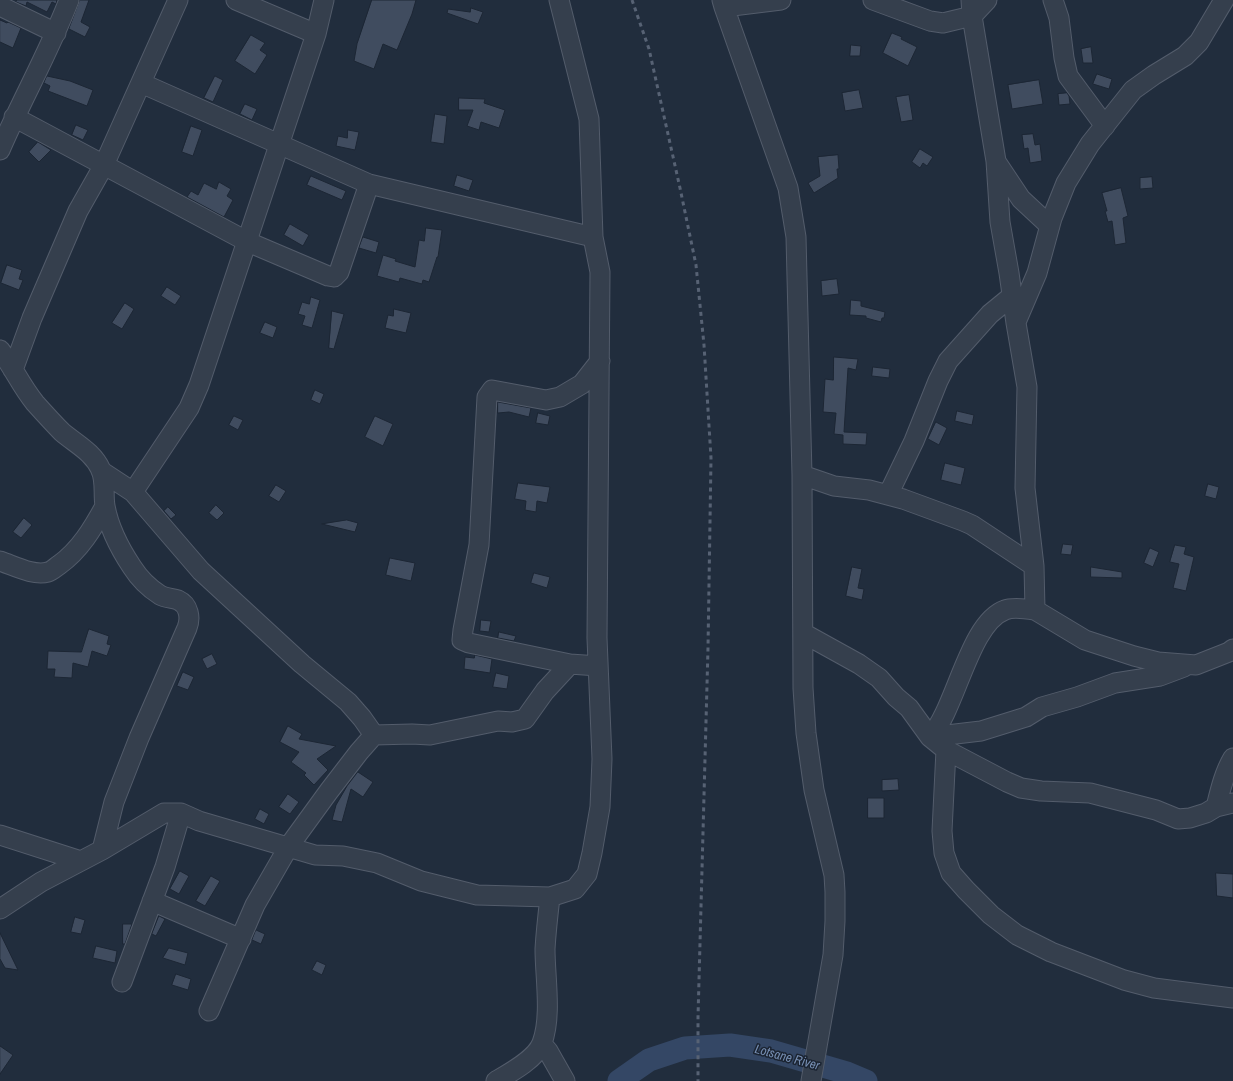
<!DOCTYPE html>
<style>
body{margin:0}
canvas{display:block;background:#212d3d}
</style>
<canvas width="1233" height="1081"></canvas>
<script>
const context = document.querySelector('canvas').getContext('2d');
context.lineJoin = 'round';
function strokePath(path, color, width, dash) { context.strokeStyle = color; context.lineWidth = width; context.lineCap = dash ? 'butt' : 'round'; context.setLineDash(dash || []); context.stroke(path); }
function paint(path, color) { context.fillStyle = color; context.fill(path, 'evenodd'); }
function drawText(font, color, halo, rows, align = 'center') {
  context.font = font + ' "Archivo Narrow",sans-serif'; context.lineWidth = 3; context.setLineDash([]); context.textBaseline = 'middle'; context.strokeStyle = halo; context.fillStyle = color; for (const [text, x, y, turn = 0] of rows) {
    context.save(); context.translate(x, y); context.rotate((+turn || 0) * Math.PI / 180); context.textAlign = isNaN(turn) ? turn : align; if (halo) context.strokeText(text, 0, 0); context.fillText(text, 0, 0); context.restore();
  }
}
const river = new Path2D(`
 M619,1081L649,1060L685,1048L730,1045L771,1051L847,1073L866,1081`);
const building = new Path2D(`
 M17,0H57L56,4L52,2L47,12L27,2L26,6L16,2Z
 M80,0H89L81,22L90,27L85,37L69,29Z
 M372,0H416L412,14L397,50L383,44L374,69L354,61L357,44Z
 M471,8L483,12L478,24L447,13L448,9L470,12Z
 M0,20L7,23L8,22L21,28L13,48L0,42Z
 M892,33L902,37L901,39L917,47L908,66L883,53Z
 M251,35L265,43L260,50L267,55L255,74L235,61Z
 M851,45L861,46L860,56H850Z
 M1091,47L1093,63H1083L1081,49Z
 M1097,74L1112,79L1109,89L1093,84Z
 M47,76L70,81L93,90L87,106L48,91L50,86L44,83Z
 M215,76L223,80L213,102L204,98Z
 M1039,80L1043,104L1012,109L1008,85Z
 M859,90L863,108L845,111L842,93Z
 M1067,93L1069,96L1070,104L1059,105L1058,94Z
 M909,95L913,120L901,122L896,97Z
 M459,98L485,99L484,103L505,110L499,128L481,122L479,130L467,126L473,110H459Z
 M245,104L257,109L252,120L240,114Z
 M435,114L447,116L444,144L431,142Z
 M76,125L88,130L83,140L72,135Z
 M191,126L202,130L193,156L182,152Z
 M348,130L359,132L355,150L336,146L338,136L347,138Z
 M1033,134L1035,145L1040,144L1042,161L1030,163L1028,148L1024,149L1022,135Z
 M38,142L51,150L39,162L29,152Z
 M920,149L933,157L927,166L923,163L920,168L912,162Z
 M838,155L839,169H837L838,178L814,193L808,183L820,176L818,157Z
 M457,175L473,180L469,191L454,186Z
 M311,176L346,191L342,200L307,185Z
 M1152,177L1153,188L1140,189V178Z
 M219,182L231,189L227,196L233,200L224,217L187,197L191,191L198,195L204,183L216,189Z
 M1121,188L1128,216L1123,218L1126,243L1115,245L1112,221L1108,222L1105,211H1107L1102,193Z
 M290,224L309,235L303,246L284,235Z
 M426,228L442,230L438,257H437L429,282L423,280L422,284L400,278L399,282L377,276L383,255L396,259L395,261L415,267L419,240L424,241Z
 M363,237L379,242L376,253L359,248Z
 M7,265L22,270L19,279L23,280L19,290L1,283Z
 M837,279L839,294L822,296L821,281Z
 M167,287L181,296L175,305L161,296Z
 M311,297L320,300L312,328L302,325L305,316L298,314L302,302L309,304Z
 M851,300L861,301V306L885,312L884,318H882L881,322L866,318V316L850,315Z
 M125,303L134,309L122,329L112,323Z
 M394,309L411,313L406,333L385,328L388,315L393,316Z
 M332,311L344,314L334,349L329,348Z
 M265,322L277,327L273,338L260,333Z
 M834,357L858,359L856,370L848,368L844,432L867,433L866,445L843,444V435L834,434L836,413L823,412L825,379L833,380Z
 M873,367L890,369L889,378L872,376Z
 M315,390L324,394L320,404L311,400Z
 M498,402L531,408L529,417L509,412L498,413Z
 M957,411L974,415L972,425L955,421Z
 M538,413L550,416L548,425L536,423Z
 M234,416L243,420L238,430L229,425Z
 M375,416L393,424L383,446L365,437Z
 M936,422L947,428L939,445L928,439Z
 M945,463L965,468L961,485L941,480Z
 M518,483L550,487L547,503L537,501L536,512L525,510L526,501L515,499Z
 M1208,484L1219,487L1216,499L1205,496Z
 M276,485L286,491L279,502L269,496Z
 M216,505L224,513L217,520L209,513Z
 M168,507L176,515L171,519L164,511Z
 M24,518L32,525L21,538L13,532Z
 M347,520L358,523L355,532L322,524Z
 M1063,544L1073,545L1071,555L1061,554Z
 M1175,545L1186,547L1184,554L1194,557L1186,591L1173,588L1179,564L1170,562Z
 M1150,548L1159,552L1153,567L1144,563Z
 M390,558L415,563L411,581L386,575Z
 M852,567L862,569L858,588L864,589L862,600L846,596Z
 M1091,567L1122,572V578L1091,577Z
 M534,573L550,577L547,588L531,583Z
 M481,620L491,621L489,632L480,631Z
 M89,629L109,636L107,644L111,645L107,656L92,651L88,667L73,663L72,678L54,677L55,669H47L48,651L81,652Z
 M499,632L516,636L514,641L498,638Z
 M212,654L217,664L207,669L202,659Z
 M475,655L492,659L490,673L464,669L465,657L474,658Z
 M183,672L194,677L188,690L177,686Z
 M496,673L509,676L507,689L493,687Z
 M288,726L302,734L299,739L336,746L317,759L328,770L314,785L304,775L306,773L291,762L299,752L280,742Z
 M358,772L373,782L363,797L351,789L342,822L332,820L336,805L347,786Z
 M898,779L899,790L882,791V780Z
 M288,794L299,802L290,814L279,807Z
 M868,798H884V818H868Z
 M260,809L269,814L264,824L255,819Z
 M180,871L189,876L179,894L170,889Z
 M1216,873L1233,874V898L1217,896Z
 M211,876L220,881L205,906L196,901Z
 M159,916L165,919L156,936L152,934Z
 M75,917L85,920L81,934L71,932Z
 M123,924H132L125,944H123Z
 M256,930L265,934L261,944L252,940Z
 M0,933L18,970L5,968L0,959Z
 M96,946L117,951L115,963L93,958Z
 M169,948L188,953L185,965L163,958Z
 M317,961L326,965L322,975L312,970Z
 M176,974L191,979L188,990L172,985Z
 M0,1046L13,1055L0,1074Z`);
const minor = new Path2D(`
 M236,0L316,34
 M722,0L724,7L788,188L796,237L802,475L803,688L806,733L814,790L834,875L835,892V921L833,955L811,1081
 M873,0L930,21L943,23L972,16L987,0
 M971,0L972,16L996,161L1000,222L1009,273L1016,323L1027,387L1025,488L1034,566L1035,610
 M1053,0L1059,18L1064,58L1068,76L1105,126
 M0,6L56,33
 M724,7L781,0
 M141,83L369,184L593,237
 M14,117L248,242L328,276L334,277L339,272L369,184
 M0,150C22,99 49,52 69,0
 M997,163L1021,199L1050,226
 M1016,322L1037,273L1052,218L1066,183L1090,144L1133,90L1154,75L1185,56L1199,42L1224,0
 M0,350C13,367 21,386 35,403C44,413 53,423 62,432C76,444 93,452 101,470C106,482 103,494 105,506C109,528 120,549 132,567C139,578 149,588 160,595C165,598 172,598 178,600C189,605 191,618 187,628L139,738L114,802L102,850
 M13,370L32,318L78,211L104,165L178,0
 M101,471L133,492L201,571L302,664L348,702L362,718L374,735
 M802,475L834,486L869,490L903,499L963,521L972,525L1034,566
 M133,492L189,408L199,385L316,34L324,0
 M888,495L914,441L938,381L948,361L990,314L1012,296
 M0,561C15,566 33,576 48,572C52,571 56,567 59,565C80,550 93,528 105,506
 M803,633L859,664L879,678L896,697L909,708L930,737L946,750L1007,782L1021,788L1041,791L1090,793L1156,810L1178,819L1190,818L1206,813L1216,807L1233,803
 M598,666L570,664L469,643L462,640L463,630L479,545L487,397L492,390L546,400L560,397L582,384L600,361
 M930,737C956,709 969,623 1005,610C1012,607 1028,609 1035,610L1085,640L1134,656L1158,662L1196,665L1229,652L1233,649
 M930,737L981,731L1026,717L1042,707L1077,697L1115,683L1160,676L1184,667
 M946,750L942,831L944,853L951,873L966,890L991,915L1017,935L1051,952L1124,980L1154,988L1233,998
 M1216,807C1220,791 1224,773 1233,758
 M0,835L81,861
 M152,901L241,939
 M0,909L41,882L102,850L164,813H181L199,821L315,855L343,856L377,863L421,881L477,895L550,897L575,889L587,874L592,853L600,807L602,759L597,638L600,272L593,237L589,119L559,0
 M122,982L165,867L181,813
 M209,1011L255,905L289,846L329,791L359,752L374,735L412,734L430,735L498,721L512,722L525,719L545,691L570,664
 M542,1044L548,1051L565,1081
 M496,1081C510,1073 536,1059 542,1043C552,1016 545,977 545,949C546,932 548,914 550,897`);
const rail = new Path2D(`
 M632,0L649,49L680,188L696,265L704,345L711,458L708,648L698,1017V1081`);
const waterNames = [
 ["Lotsane River",787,1058,15]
];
strokePath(river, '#344765', 23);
paint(building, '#404c5f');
strokePath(building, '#1c2634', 1);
strokePath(minor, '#535c6b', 21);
strokePath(minor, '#353f4d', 19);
strokePath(rail, '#576274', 3, [4, 4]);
drawText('italic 13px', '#768eb2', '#1b2432', waterNames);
</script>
